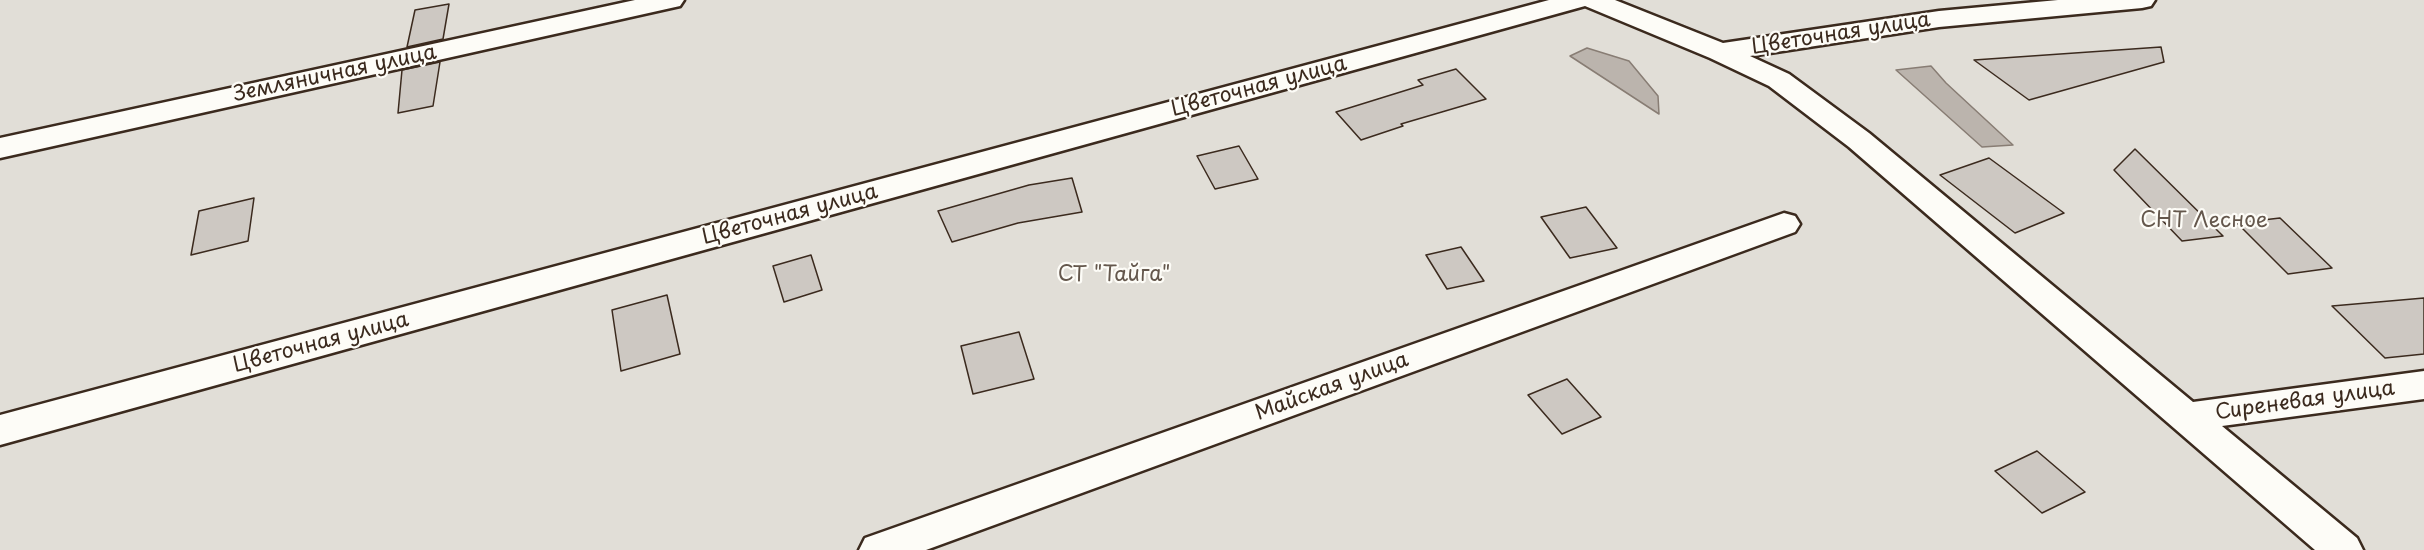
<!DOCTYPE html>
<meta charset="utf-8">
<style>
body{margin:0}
canvas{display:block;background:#fdfcf7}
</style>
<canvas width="2424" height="550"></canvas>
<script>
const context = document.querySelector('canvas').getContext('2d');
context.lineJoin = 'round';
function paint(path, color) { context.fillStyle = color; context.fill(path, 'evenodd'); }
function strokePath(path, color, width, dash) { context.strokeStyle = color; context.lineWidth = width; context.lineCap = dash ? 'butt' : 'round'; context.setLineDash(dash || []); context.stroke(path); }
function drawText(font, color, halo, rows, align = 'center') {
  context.font = font + ' "Playpen Sans",sans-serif'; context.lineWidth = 4.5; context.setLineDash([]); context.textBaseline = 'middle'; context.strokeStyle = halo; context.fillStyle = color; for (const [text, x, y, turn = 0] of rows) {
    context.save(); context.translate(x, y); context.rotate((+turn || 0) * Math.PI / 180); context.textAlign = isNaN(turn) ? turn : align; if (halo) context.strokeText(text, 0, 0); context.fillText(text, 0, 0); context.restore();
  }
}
const green = new Path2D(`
 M0,0H2424V550H0Z`);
const water = new Path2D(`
 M1587,48L1629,61L1658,96L1659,114L1570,56Z
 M1931,66L1946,83L2013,145L1982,147L1896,70Z`);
const building = new Path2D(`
 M449,4L443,39L407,47L415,10Z
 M2161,47L2164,62L2029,100L1974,60Z
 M440,62L433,106L398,113L402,70Z
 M1456,69L1486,99L1401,124L1403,126L1361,140L1336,112L1423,85L1418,80Z
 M1239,146L1258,179L1215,189L1197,156Z
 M2135,149L2223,236L2182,241L2114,170Z
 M1989,158L2064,213L2015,233L1940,175Z
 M1072,178L1082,212L1018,223L952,242L938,211L1029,185Z
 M254,198L248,241L191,255L199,211Z
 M1586,207L1617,248L1570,258L1541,217Z
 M2280,218L2332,268L2288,274L2237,223Z
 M1461,247L1484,281L1447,289L1426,255Z
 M811,255L822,290L784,302L773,266Z
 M667,295L680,354L621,371L612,310Z
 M2424,298V354L2385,358L2332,306Z
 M1019,332L1034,379L973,394L961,346Z
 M1567,379L1601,417L1562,434L1528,395Z
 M2037,451L2085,492L2042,513L1995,471Z`);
const minor = new Path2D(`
 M635,0H684L680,6L671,8L0,158V138Z
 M1549,0H1615L1723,43L1939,11L2058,0H2155L2151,6L2142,8L1939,27L1750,56L1789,74L1869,133L2193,402L2424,371V399L2222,426L2357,538L2363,550H2315L1849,147L1769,86L1710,58L1585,6L0,445V415Z
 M1784,213L1795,216L1800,224L1795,232L926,550H859L865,538Z`);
const streetNames = [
 ["Цветочная улица",1841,34,-9],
 ["Земляничная улица",335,74,-12],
 ["Цветочная улица",1259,87,-15],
 ["Цветочная улица",790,215,-15],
 ["Цветочная улица",321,343,-15],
 ["Майская улица",1332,387,-20],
 ["Сиреневая улица",2305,401,-8]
];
const parkNames = [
 ["СНТ Лесное",2204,221],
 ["СТ \"Тайга\"",1114,275]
];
paint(green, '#e1ded7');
paint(water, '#bbb4ad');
strokePath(water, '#887d74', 1.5);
paint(building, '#cdc8c2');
strokePath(building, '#3b2a1e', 1.5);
strokePath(minor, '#3b2a1e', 5);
paint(minor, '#fdfcf7');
drawText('21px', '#3b2a1e', '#fdfcf7', streetNames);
drawText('21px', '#64574c', '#fdfcf7', parkNames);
</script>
